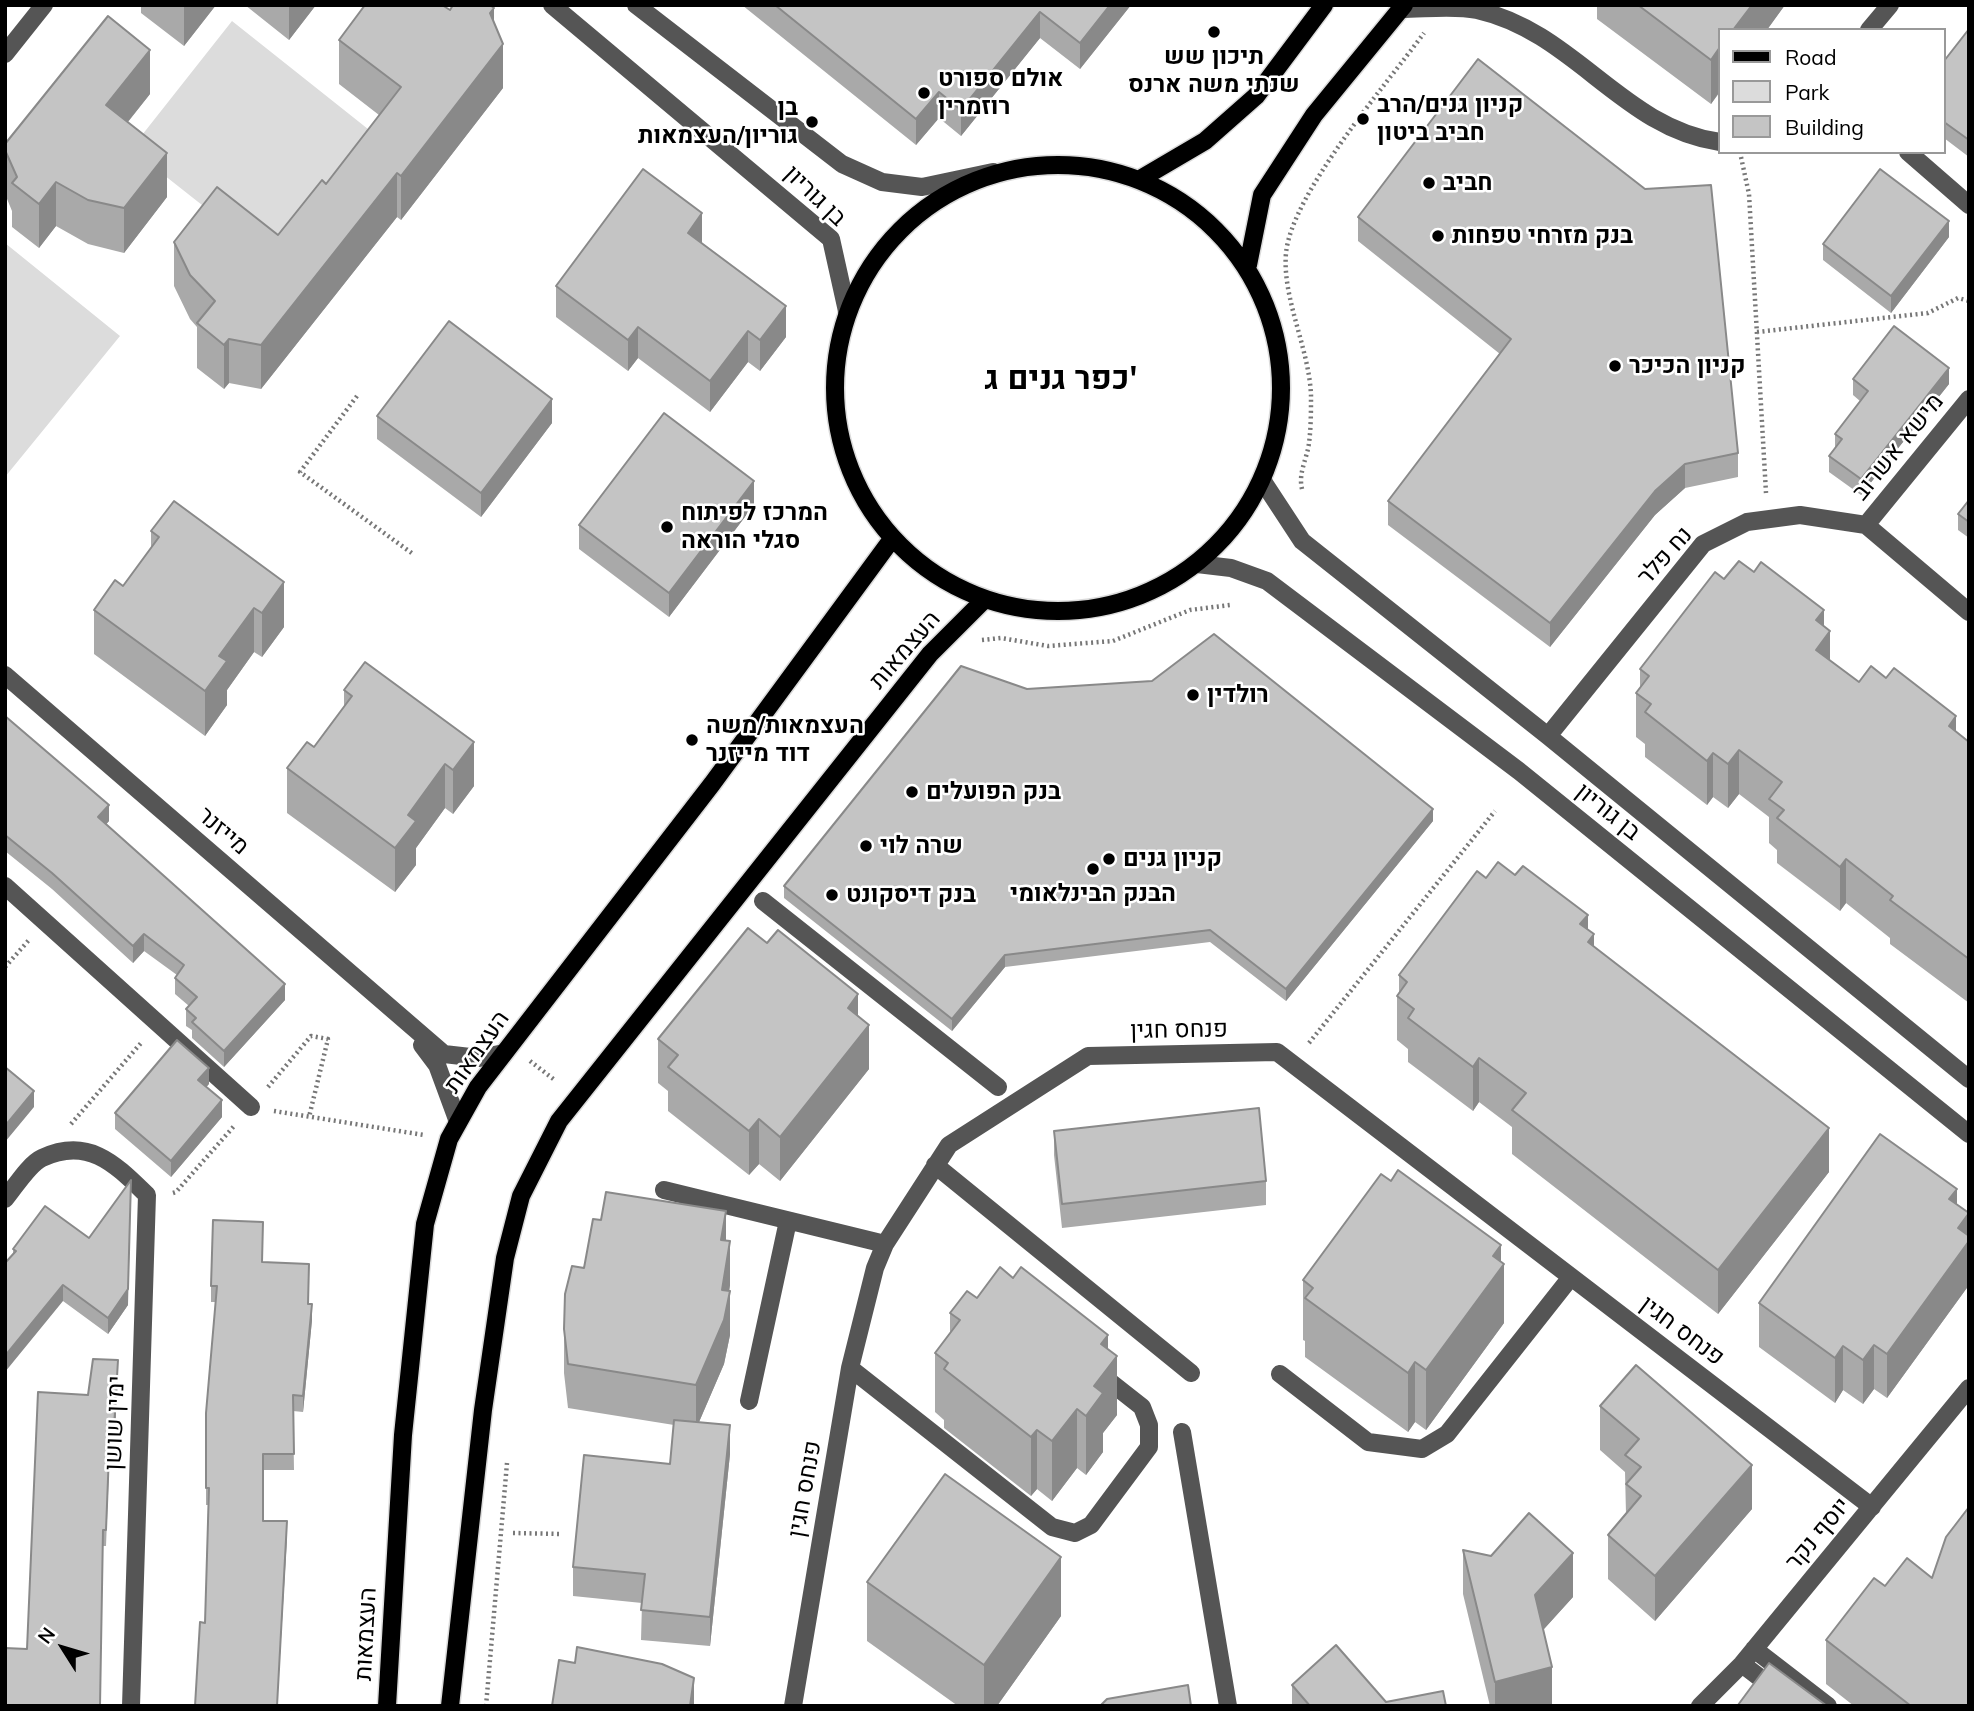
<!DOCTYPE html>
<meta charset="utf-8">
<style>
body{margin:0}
#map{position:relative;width:1974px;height:1711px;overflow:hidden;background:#fff;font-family:Mulish,sans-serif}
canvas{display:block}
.frame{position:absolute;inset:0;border:7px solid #000;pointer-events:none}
.legend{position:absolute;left:1718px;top:28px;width:228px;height:126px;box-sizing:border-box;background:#fff;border:2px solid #999;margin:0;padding:9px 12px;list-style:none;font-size:21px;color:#000}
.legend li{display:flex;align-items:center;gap:14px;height:35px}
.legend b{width:35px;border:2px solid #999}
.north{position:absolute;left:28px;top:1613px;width:70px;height:70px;-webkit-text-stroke:5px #fff;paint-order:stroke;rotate:307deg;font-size:19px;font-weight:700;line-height:28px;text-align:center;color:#000}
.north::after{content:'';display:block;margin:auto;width:24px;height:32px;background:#000;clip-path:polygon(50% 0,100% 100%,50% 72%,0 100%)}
</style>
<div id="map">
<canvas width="1974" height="1711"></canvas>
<div class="frame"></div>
<ul class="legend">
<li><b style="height:9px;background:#000"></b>Road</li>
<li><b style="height:19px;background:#dcdcdc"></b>Park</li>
<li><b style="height:19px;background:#c4c4c4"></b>Building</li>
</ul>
<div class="north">N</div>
</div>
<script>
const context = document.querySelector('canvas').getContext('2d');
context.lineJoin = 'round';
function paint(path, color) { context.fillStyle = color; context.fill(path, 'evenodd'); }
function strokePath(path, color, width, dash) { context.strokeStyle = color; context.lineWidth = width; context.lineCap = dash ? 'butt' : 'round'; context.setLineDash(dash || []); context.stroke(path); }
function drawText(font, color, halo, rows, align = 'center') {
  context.font = font + ' Mulish,Heebo,sans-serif'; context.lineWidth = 5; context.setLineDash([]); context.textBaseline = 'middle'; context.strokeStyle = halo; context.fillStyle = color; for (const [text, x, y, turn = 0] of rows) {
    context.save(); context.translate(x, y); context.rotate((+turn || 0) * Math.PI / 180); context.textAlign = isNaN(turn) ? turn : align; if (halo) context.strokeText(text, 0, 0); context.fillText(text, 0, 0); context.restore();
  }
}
const green = new Path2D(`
 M232,21L373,133L273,261L131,149Z
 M5,243L120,336L5,477Z`);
const path = new Path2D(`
 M1741,157L1749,194L1766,493
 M1757,332L1928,313L1958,298L1969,301
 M357,396L300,472L413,554
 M1302,489C1298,473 1307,459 1309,443C1311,428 1311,410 1311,395C1309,348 1282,298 1286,253C1292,193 1386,85 1424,33
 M982,640L1001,638L1048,646L1113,641L1190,610L1230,605
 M5,967L29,940
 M1309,1043L1495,811
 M530,1061L556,1081
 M268,1087L311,1036L328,1039L309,1117
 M274,1111L424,1135
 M71,1124L141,1043
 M173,1193L176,1192L235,1125
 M513,1533L562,1534
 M486,1706L507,1463`);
const minor = new Path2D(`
 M552,5L831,239L847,311
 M636,5L842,164L882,182L922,187L993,172
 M1401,9C1425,9 1454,5 1477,10C1575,32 1622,128 1720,142
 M1869,30L1890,5
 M5,54L44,5
 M1908,152L1969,205
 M1262,480L1302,541L1548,736L1969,1079
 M1866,525L1969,399
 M1197,564L1231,568L1267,581L1519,771L1969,1134
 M5,675L444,1054L479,1058L504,1053
 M1548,736L1703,544L1747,522L1800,515L1866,525L1969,612
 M5,886L251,1107
 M763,901L998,1087
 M422,1045L437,1065L458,1122
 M935,1165L1191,1373
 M664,1190L885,1244
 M5,1199C15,1187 29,1164 42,1158C89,1136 116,1165 147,1195L131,1706
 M850,1368L1052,1527L1075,1533L1091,1525L1149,1447V1425L1142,1407L1100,1374
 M1280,1374L1368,1442L1422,1449L1447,1434L1571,1277
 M749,1401L788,1221
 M1182,1432L1228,1706
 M1754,1649L1828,1706
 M1742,1664L1797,1706
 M793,1706L850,1368L875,1268L885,1244L949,1145L1088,1056L1277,1052L1872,1507
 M1700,1706L1742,1664L1969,1388`);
const major = new Path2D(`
 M835 388a223 223 0 1 1 446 0a223 223 0 1 1-446 0Z
 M1142,178L1205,141L1256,96L1324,5
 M1248,265L1262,195L1314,115L1404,5
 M387,1706L403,1435L425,1224L449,1139L478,1087L712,784L892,539
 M450,1706L483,1410L505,1258L521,1196L559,1121L930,654L984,600`);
const wall = new Path2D(`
 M141,5H216L184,46L141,13Z
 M245,5H316L289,40Z
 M742,5H1131L1080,69L1040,38L961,136L939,118L916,145Z
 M1597,5H1785L1711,104L1597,19Z
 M450,10L494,22L503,88L401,220L397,217L261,389L229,383L224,389L197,368V327L190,319L174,286V242L278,235L326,184L379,115L339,84V40Z
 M1969,29V157L1944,138V61Z
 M150,94L128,122L167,197L124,253L88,244L56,226L39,248L12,227V211L5,194V144Z
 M1358,217L1738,453V477L1685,488L1655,515L1550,647L1388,525V501L1500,354L1358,241Z
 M1949,237L1891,313L1823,260V244Z
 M702,244L786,337L760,371L748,362L710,412L638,358L628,371L556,317V286Z
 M1853,379L1949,384L1861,495L1829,472V456L1835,448V434L1860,401L1853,395Z
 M377,416L552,423L481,517L377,439Z
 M1969,500V538L1958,530V514Z
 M754,505L669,617L579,549V525Z
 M151,531L284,627L262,657L254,652L227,690V705L205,736L94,654V610L123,586L151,548Z
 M1754,572L1824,626L1830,661L1859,682L1956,732L1969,742V1003L1890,944V938L1846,903L1840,911L1777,863V850L1769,843V817L1739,794L1728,808L1713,797L1707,805L1645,757V744L1636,737V693L1640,688V669L1724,579Z
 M1027,689L1433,821L1286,1001L1210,942L1005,967L952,1031L784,898V886Z
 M344,690L474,786L453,814L445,808L416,848V865L395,892L287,813V768L314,747L344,707Z
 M5,716L109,821L106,824L285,1000L224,1067L192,1038V1030L186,1026V1009L189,1006L175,994V978L177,975L144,951L133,963L52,889L5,851Z
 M1486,878L1588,930L1594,946L1829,1172L1718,1314L1512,1154V1127L1479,1102L1473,1111L1408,1062V1049L1397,1040V996L1399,993V975Z
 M858,1017L869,1069L780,1181L759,1164L749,1175L668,1111V1091L658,1083V1039Z
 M209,1084L206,1087L222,1117L171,1177L115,1129V1113Z
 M1054,1131L1266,1181V1205L1062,1228L1054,1155Z
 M1957,1204L1969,1213V1285L1887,1398L1874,1389L1863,1404L1843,1390L1835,1403L1759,1347V1303Z
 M263,1222V1262L308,1304L312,1320L303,1412L293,1411L294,1470H263V1521L287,1538L205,1623L208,1505H206V1413L216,1302H211V1286Z
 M726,1240L730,1285L729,1291L730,1335L724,1364L699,1422L730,1454L710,1646L641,1640L642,1603L573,1596V1567L670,1464L674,1425L568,1408L564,1373V1329L584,1268Z
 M13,1249L128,1305L108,1334L63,1301L13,1254Z
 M1501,1262L1504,1323L1426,1430L1415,1422L1408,1432L1305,1357V1341L1303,1340V1280Z
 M977,1298L1108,1349L1117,1415L1103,1433V1452L1086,1475L1077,1468L1052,1501L1037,1489L1031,1496L944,1428V1420L935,1412V1353L950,1333V1313Z
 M118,1376L114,1444H110L106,1546H103L27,1649L88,1395Z
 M1600,1406L1752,1509L1655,1621L1608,1579V1535L1626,1514L1625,1472L1600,1450Z
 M1463,1550L1573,1597L1543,1630L1552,1706H1490L1463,1594Z
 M1932,1578L1969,1706H1854L1826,1684V1640L1885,1586Z
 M867,1582L1061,1616L997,1706H958L867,1641Z
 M1292,1685L1386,1702L1446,1706H1292Z`);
const shadedWall = new Path2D(`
 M184,5H216L184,46Z
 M289,5H316L289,40Z
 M1110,5H1131L1080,69V43Z
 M1752,5H1785L1767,30H1733Z
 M494,8V52L490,13Z
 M1040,12V38L961,136V110Z
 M503,44V88L401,220V176Z
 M1720,47V91L1711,104V60Z
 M150,50V94L106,149V105Z
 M939,92V118L916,145V119Z
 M167,153V197L124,253V208Z
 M397,173V217L261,389V345Z
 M56,182V226L39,248V204Z
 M702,213V244L688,233Z
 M1949,221V237L1891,313V296Z
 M786,306V337L760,371V340Z
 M638,327V358L628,371V340Z
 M748,331V362L710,412V381Z
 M229,339V383L224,389V345Z
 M1949,368V384L1861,495V479Z
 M552,399V423L481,517V493Z
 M1685,464V488L1655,515L1550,647V623L1655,491Z
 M754,481V505L669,617V593Z
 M284,582V627L262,657V613Z
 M254,608V652L227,690V705L205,736V691L219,656Z
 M1824,610V640L1830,631V676L1816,694V620Z
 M1956,716V761L1949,726Z
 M474,742V786L453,814V770Z
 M1739,750V794L1728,808V764Z
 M1713,753V797L1707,805V761Z
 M445,764V808L416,848V865L395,892V848L408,815Z
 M109,805V821L98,834V817Z
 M1433,809V821L1286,1001V989Z
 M1846,859V903L1840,911V867Z
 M1588,915V959L1580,924Z
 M144,934V951L133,963V946Z
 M1594,934V979L1588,942Z
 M1005,955V967L952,1031V1019Z
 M285,984V1000L224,1067V1051Z
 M858,994V1038L869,1025V1069L780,1181V1137L848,1008Z
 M1479,1058V1102L1473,1111V1067Z
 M209,1068V1084L198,1096V1080Z
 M34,1091V1107L5,1142V1126Z
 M222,1100V1117L171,1177V1161Z
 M759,1119V1164L749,1175V1131Z
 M1829,1128V1172L1718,1314V1270Z
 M131,1180L128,1305L108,1334V1318Z
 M1957,1189V1233L1949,1199Z
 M726,1211V1255L721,1240Z
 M1969,1213V1285L1887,1398V1354L1958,1228Z
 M730,1241V1285L727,1306L730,1291V1335L724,1364L696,1429V1385L722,1290Z
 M1501,1245V1267L1504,1264V1323L1426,1430V1370L1493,1256Z
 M63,1285V1301L5,1372V1356Z
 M312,1304V1320L303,1412V1396Z
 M1108,1335V1367L1117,1356V1415L1103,1433V1452L1086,1475V1416L1094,1386L1101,1344Z
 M1874,1345V1389L1863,1404V1360Z
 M1843,1346V1390L1835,1403V1358Z
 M118,1360V1376L114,1444V1428Z
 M1415,1362V1422L1408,1432V1373Z
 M1077,1409V1468L1052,1501V1441Z
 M730,1425V1454L710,1646V1617Z
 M1037,1430V1489L1031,1496V1437Z
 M1752,1465V1509L1655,1621V1576Z
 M287,1521V1538L277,1706Z
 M1573,1553V1597L1535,1639V1595Z
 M1061,1557V1616L997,1706H984V1665Z
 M1552,1667V1706H1495V1682Z
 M694,1678V1706H690Z`);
const building = new Path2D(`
 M365,5H442L450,10L453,5H490L494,8L490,13L503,44L401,176L397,173L261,345L229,339L224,345L197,323L215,301L190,275L174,242L217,187L278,235L322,180L326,184L401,87L339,40Z
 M775,5H1110L1080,43L1040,12L961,110L939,92L916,119Z
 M1638,5H1752L1733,30H1720V47L1711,60Z
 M108,16L150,50L106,105L167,153L124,208L88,200L56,182L39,204L12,183L17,177L5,150V144Z
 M1969,29V140L1944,122V61Z
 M1478,59L1645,189L1711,185L1738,453L1685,464L1655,491L1550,623L1388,501L1511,339L1358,217Z
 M643,169L702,213L688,233L786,306L760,340L748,331L710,381L638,327L628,340L556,286Z
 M1880,169L1949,221L1891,296L1823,244Z
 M449,321L552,399L481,493L377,416Z
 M1894,326L1949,368L1861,479L1829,456L1842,439L1835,434L1868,391L1853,379Z
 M664,413L754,481L669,593L579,525Z
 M1969,500V522L1958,514Z
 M174,501L284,582L262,613L254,608L219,656L227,661L205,691L94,610L115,580L123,586L159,537L151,531Z
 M1739,561L1754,572L1761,562L1824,610L1816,620L1830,631L1816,650L1859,682L1871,666L1886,678L1894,668L1956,716L1949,726L1969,742V959L1890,900L1893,896L1846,859L1840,867L1777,818L1784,810L1769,799L1782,782L1739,750L1728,764L1713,753L1707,761L1645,712L1651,704L1636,693L1649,676L1640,669L1715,572L1724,579Z
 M1214,634L1433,809L1286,989L1210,930L1005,955L952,1019L784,886L961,666L1027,689L1152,681Z
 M365,662L474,742L453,770L445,764L408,815L416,821L395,848L287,768L307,742L314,747L352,696L344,690Z
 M5,716L109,805L98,817L285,984L224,1051L192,1022L196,1018L186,1009L197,997L175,978L184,965L144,934L133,946L52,873L5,835Z
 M1498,862L1515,875L1523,866L1588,915L1580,924L1594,934L1588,942L1829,1128L1718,1270L1512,1110L1526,1093L1479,1058L1473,1067L1408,1018L1414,1009L1397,996L1407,982L1399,975L1477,871L1486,878Z
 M748,928L767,943L778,930L858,994L848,1008L869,1025L780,1137L759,1119L749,1131L668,1067L678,1055L658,1039Z
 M177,1040L209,1068L198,1080L222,1100L171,1161L115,1113Z
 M5,1067L34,1091L5,1126Z
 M1259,1108L1266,1181L1062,1204L1054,1131Z
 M1880,1134L1957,1189L1949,1199L1969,1213L1958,1228L1969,1236V1241L1887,1354L1874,1345L1863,1360L1843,1346L1835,1358L1759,1303Z
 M1398,1170L1501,1245L1493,1256L1504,1264L1426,1370L1415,1362L1408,1373L1305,1298L1313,1288L1303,1280L1381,1174L1391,1181Z
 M131,1180L128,1289L108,1318L63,1285L5,1356V1263L16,1251L13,1249L45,1206L89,1238Z
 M606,1192L726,1211L721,1240L730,1241L722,1290L730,1291L724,1320L696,1385L568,1364L564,1329L565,1294L572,1266L584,1268L593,1219L601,1220Z
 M213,1220L263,1222L262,1262L309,1264L308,1304H312L303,1396L293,1395L294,1454H263V1521H287L277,1706H195L200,1622L205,1623L209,1488H206V1413L217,1286H211Z
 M1000,1267L1013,1278L1021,1267L1108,1335L1101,1344L1117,1356L1094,1386L1103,1393L1086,1416L1077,1409L1052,1441L1037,1430L1031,1437L944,1369L948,1363L935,1353L960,1320L950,1313L967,1291L977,1298Z
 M93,1359L118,1360L114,1428H110L106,1530H103L100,1706H5V1648L27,1649L38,1392L88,1395Z
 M1636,1365L1752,1465L1655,1576L1608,1535L1641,1496L1626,1484L1641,1467L1625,1455L1639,1439L1600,1406Z
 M674,1420L730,1425L710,1617L641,1610L645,1574L573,1567L584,1455L670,1464Z
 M945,1474L1061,1557L984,1665L867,1582Z
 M1969,1507V1706H1911L1826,1640L1874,1578L1885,1586L1907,1558L1932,1578L1946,1537Z
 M1529,1513L1573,1553L1535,1595L1552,1667L1495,1682L1463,1550L1491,1556Z
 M1336,1645L1386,1702L1443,1691L1446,1706H1310L1292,1685Z
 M577,1647L662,1664L694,1678L690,1706H552L559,1660L575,1663Z
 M1769,1663L1827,1706L1738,1705Z
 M1188,1685L1191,1706H1100L1107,1699Z`);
const markers = [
 [1214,32,7,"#000"],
 [924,93,7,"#000"],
 [1363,119,7,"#000"],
 [812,122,7,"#000"],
 [1429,183,7,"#000"],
 [1438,236,7,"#000"],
 [1615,366,7,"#000"],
 [667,527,7,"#000"],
 [1193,695,7,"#000"],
 [692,740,7,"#000"],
 [912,792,7,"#000"],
 [866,846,7,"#000"],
 [1109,859,7,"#000"],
 [1093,869,7,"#000"],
 [832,895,7,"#000"]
];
const poiNames = [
 ["תיכון שש",1214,57,"center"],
 ["שנתי משה ארנס",1214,85,"center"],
 ["אולם ספורט",938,79],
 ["רוזמרין",938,107],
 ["קניון גנים/הרב",1377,105],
 ["חביב ביטון",1377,133],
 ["בן",798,108,"right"],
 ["גוריון/העצמאות",798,136,"right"],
 ["חביב",1443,183],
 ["בנק מזרחי טפחות",1452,236],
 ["קניון הכיכר",1629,366],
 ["המרכז לפיתוח",681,513],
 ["סגלי הוראה",681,541],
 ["רולדין",1207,695],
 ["העצמאות/משה",706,726],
 ["דוד מייזנר",706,754],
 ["בנק הפועלים",926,792],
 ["שרה לוי",880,846],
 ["קניון גנים",1123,859],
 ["הבנק הבינלאומי",1093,894,"center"],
 ["בנק דיסקונט",846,895]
];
const streetNames = [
 ["בן גוריון",815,196,44],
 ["מישא אשרוב",1898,447,-51],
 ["נח פלר",1665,556,-48],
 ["העצמאות",905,650,-49],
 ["בן גוריון",1608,812,39],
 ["מייזנר",223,831,41],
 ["פנחס חגין",1179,1030,-1],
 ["העצמאות",477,1052,-55],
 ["פנחס חגין",1682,1331,37],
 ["ימין שושן",115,1423,-88],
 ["פנחס חגין",805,1489,-80],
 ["יוסף נקר",1818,1534,-50],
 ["העצמאות",366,1634,-87]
];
const districtNames = [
 ["כפר גנים ג'",1061,379]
];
paint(green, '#dcdcdc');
strokePath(major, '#dbdbdb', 21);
strokePath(path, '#777', 4.5, [2, 3.5]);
strokePath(minor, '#555', 18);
strokePath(major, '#000', 18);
paint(wall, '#a9a9a9');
paint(shadedWall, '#898989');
paint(building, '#c4c4c4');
strokePath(building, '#898989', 2);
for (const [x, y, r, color] of markers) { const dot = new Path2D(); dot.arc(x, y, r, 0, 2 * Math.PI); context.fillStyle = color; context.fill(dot); strokePath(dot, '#fff', 2.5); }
drawText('bold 24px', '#000', '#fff', poiNames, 'left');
drawText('24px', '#000', '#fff', streetNames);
drawText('bold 32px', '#000', '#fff', districtNames);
</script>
